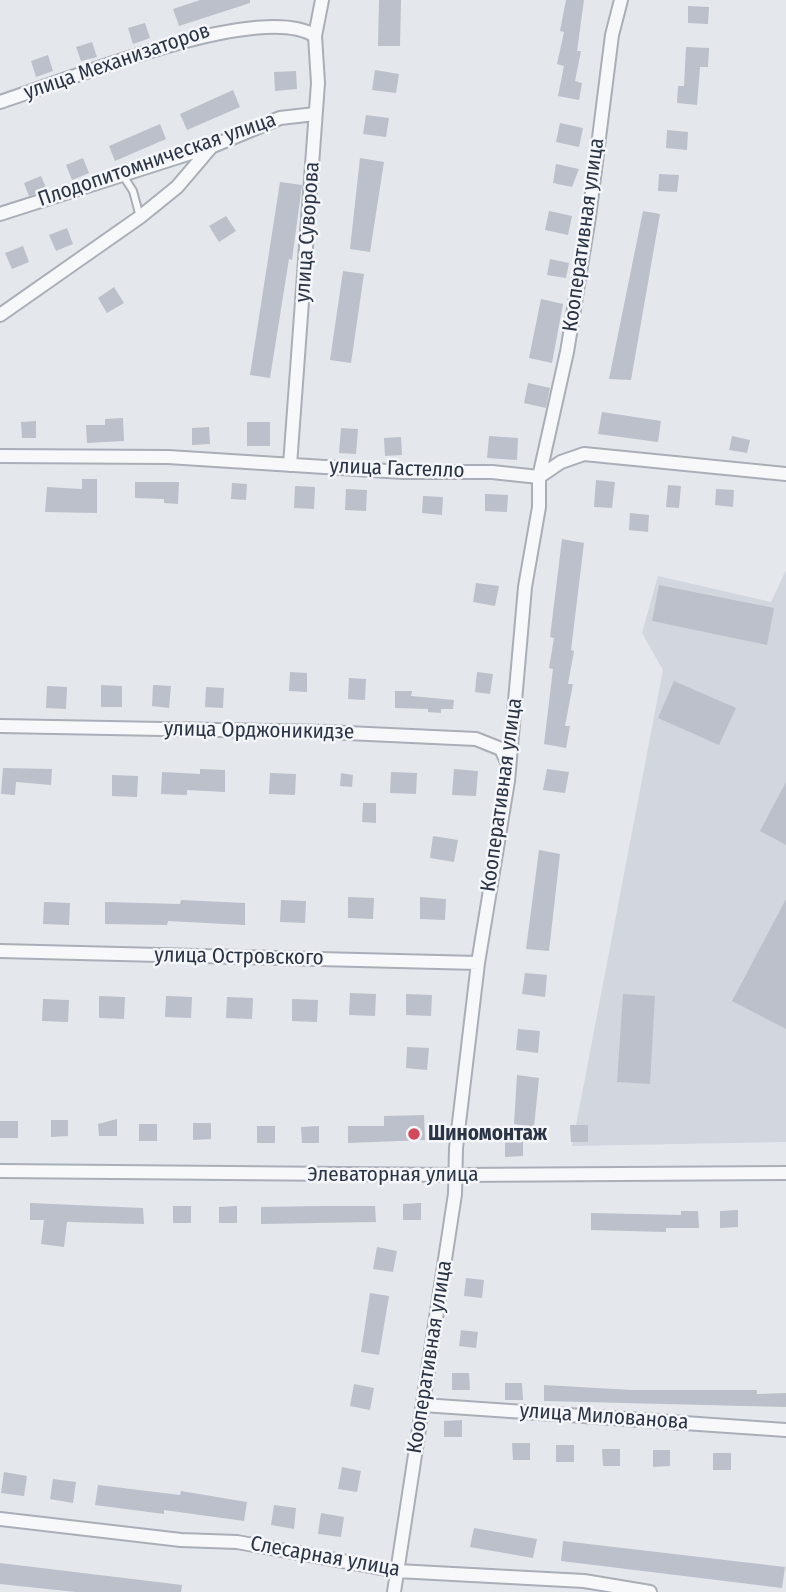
<!DOCTYPE html>
<meta charset="utf-8">
<style>
body{margin:0}
canvas{display:block;background:#e4e7ec}
</style>
<canvas width="786" height="1592"></canvas>
<script>
const context = document.querySelector('canvas').getContext('2d');
context.lineJoin = 'round';
function paint(path, color) { context.fillStyle = color; context.fill(path, 'evenodd'); }
function strokePath(path, color, width, dash) { context.strokeStyle = color; context.lineWidth = width; context.lineCap = dash ? 'butt' : 'round'; context.setLineDash(dash || []); context.stroke(path); }
function drawText(font, color, halo, rows, align = 'center') {
  context.font = font + ' "Fira Sans Condensed",sans-serif'; context.lineWidth = 5; context.setLineDash([]); context.textBaseline = 'middle'; context.strokeStyle = halo; context.fillStyle = color; for (const [text, x, y, turn = 0] of rows) {
    context.save(); context.translate(x, y); context.rotate((+turn || 0) * Math.PI / 180); context.textAlign = isNaN(turn) ? turn : align; if (halo) context.strokeText(text, 0, 0); context.fillText(text, 0, 0); context.restore();
  }
}
const built = new Path2D(`
 M786,570V1142L572,1146L663,670L642,633L658,576L771,602Z`);
const building = new Path2D(`
 M200,0H250V3L179,26L173,9Z
 M379,0H401L400,46H378Z
 M566,0H584L577,51H581L575,81L582,83L579,100L558,96L564,66L557,64L564,32L560,31Z
 M688,6L709,7L708,24L688,23Z
 M145,23L150,38L133,44L128,28Z
 M92,42L97,57L81,61L76,47Z
 M686,47L709,48L708,67H700L697,105L677,103L678,86H684Z
 M48,55L53,71L36,77L31,61Z
 M375,70L399,74L396,93L372,90Z
 M296,71L297,89L275,91L274,72Z
 M233,90L240,107L187,130L180,114Z
 M366,115L389,118L386,137L363,134Z
 M560,123L583,128L579,147L556,142Z
 M160,124L166,139L115,161L109,146Z
 M667,130L688,132L687,150L666,148Z
 M83,158L89,173L72,180L66,165Z
 M360,158L384,162L370,252L350,249Z
 M556,164L579,169L572,187L553,183Z
 M659,174L679,175L677,192L658,191Z
 M41,176L47,190L29,196L24,183Z
 M280,182L302,185L292,260L289,259L270,378L250,375Z
 M549,211L572,216L568,235L545,230Z
 M643,211L660,214L631,380L609,379Z
 M226,216L236,231L219,242L209,226Z
 M67,228L73,244L56,251L49,235Z
 M23,246L29,262L12,269L5,253Z
 M550,259L569,263L566,278L547,275Z
 M343,271L364,274L351,363L330,360Z
 M114,287L124,303L107,313L98,298Z
 M541,299L563,304L552,363L529,358Z
 M528,383L550,388L546,408L524,403Z
 M602,412L661,421L658,442L598,434Z
 M123,418L124,441L87,443L86,425H105V419Z
 M36,421V438H22L21,422Z
 M247,422H270V446H247Z
 M209,427L210,444L192,445V428Z
 M341,428L358,429L356,454L339,453Z
 M489,436L518,438L517,460L487,458Z
 M732,436L750,440L747,453L729,450Z
 M401,437L402,455L385,456L384,438Z
 M82,479H97V513L45,512L47,487L82,489Z
 M596,480L615,482L612,508L594,507Z
 M135,482H179L178,504L164,503V499L135,498Z
 M232,483L247,484L246,500L231,499Z
 M668,485L681,486L679,508L666,507Z
 M295,486L315,487L314,509L294,508Z
 M346,489L367,490L366,511L345,510Z
 M716,489L734,490L733,507L715,505Z
 M485,494L508,495L507,512L485,511Z
 M423,496L443,497L442,515L422,513Z
 M630,513L649,515L648,532L629,530Z
 M562,539L584,543L571,650L574,651L568,684H573L565,726H570L566,748L544,744L553,669L549,668L554,638L550,637Z
 M476,583L499,586L495,606L473,602Z
 M659,585L774,608L767,645L652,621Z
 M290,672L307,673V692L289,691Z
 M477,672L493,674L490,694L475,692Z
 M349,678L366,679L365,700L348,699Z
 M674,681L736,708L719,745L658,718Z
 M101,685L122,686V707H101Z
 M153,685L171,686L169,708L152,706Z
 M47,686L67,687L66,709L46,708Z
 M206,687L224,688L223,708L205,707Z
 M395,691H412L411,696L454,700L453,709H441V713L428,712V709L395,708Z
 M3,768L52,769L51,785L16,782L15,795L1,794Z
 M200,769L225,770V792L187,790V795L161,794L162,772L200,774Z
 M454,769L478,771L476,796L452,795Z
 M547,769L569,772L565,793L543,790Z
 M391,772L417,773L416,794L390,793Z
 M270,773L296,774L295,795L269,794Z
 M341,773L353,775L352,787L340,786Z
 M112,775L138,776L137,797L112,796Z
 M786,782V845L760,831Z
 M363,803H376V823L362,822Z
 M433,836L458,840L454,862L430,858Z
 M539,850L560,854L549,951L526,949Z
 M348,897L374,898L373,919L348,918Z
 M420,897L446,899L445,920L420,919Z
 M786,899V1029L732,1001Z
 M181,900L245,903V925L168,921L167,925L105,924V902L180,904Z
 M281,900L306,901L305,923L280,922Z
 M44,902L70,903L69,925L43,924Z
 M525,973L547,975L545,997L522,994Z
 M350,993L376,994L375,1016L349,1015Z
 M406,994L432,995L431,1016L406,1015Z
 M623,994L655,996L650,1084L617,1082Z
 M99,996L125,997L124,1019L99,1018Z
 M166,996L192,997L191,1018L165,1017Z
 M227,997L253,998L252,1019L226,1018Z
 M43,999L69,1000L68,1022L42,1021Z
 M292,999L318,1000L317,1022L292,1021Z
 M518,1029L540,1031L538,1053L516,1050Z
 M407,1047L429,1048L427,1070L406,1068Z
 M517,1075L539,1078L534,1127L514,1124Z
 M424,1115L425,1140L348,1143V1126H384V1116Z
 M117,1119V1136H99L98,1124Z
 M51,1120H68V1136L51,1137Z
 M0,1121H18V1138H0Z
 M193,1123H211V1139L193,1140Z
 M139,1124H157V1141H139Z
 M570,1125H588V1142H571Z
 M257,1126H275V1143H257Z
 M319,1126V1143H302L301,1127Z
 M505,1140H523V1156L505,1157Z
 M30,1203L143,1208L144,1224L67,1222L64,1247L41,1244L44,1220H30Z
 M421,1203V1220H403V1204Z
 M173,1206H191V1223H173Z
 M237,1206V1223H219V1207Z
 M322,1206H375L376,1222L261,1224V1207Z
 M738,1210V1227L720,1228V1211Z
 M681,1211H698L699,1228H666V1232L591,1230V1213L681,1215Z
 M377,1247L397,1251L393,1272L373,1269Z
 M466,1278L484,1280L482,1298L464,1296Z
 M370,1293L389,1296L379,1355L361,1352Z
 M461,1330L478,1332L476,1348L459,1346Z
 M452,1373H469L470,1390H452Z
 M505,1383H522L523,1400H505Z
 M354,1384L374,1388L370,1410L350,1406Z
 M544,1385L632,1390H757V1394L786,1393V1407L544,1401Z
 M462,1420V1437H444V1421Z
 M512,1443H530V1460H513Z
 M556,1445H574V1462H556Z
 M602,1449H620V1466H603Z
 M653,1450H670V1466L653,1467Z
 M713,1453H731V1470H713Z
 M342,1467L361,1471L357,1492L338,1489Z
 M4,1472L27,1476L24,1496L1,1493Z
 M53,1479L76,1482L73,1503L50,1499Z
 M98,1485L180,1495L181,1491L247,1502L244,1521L164,1510V1514L95,1505Z
 M274,1505L296,1508L294,1529L271,1525Z
 M321,1513L344,1517L341,1537L318,1534Z
 M474,1528L537,1539L533,1558L470,1547Z
 M563,1541L785,1567L782,1588L561,1561Z
 M0,1563L182,1585L181,1592H76L0,1584Z`);
const lane = new Path2D(`
 M122,174L133,191L140,217`);
const street = new Path2D(`
 M0,102C66,81 260,0 315,36
 M0,214L213,146L280,118L315,114
 M0,315L140,217L177,187L212,146
 M0,456L168,457L403,472H492L539,477L561,462L584,454L786,474
 M290,465L318,83L315,36L322,0
 M0,726L326,732L476,739L501,749L507,762
 M0,951L478,963
 M0,1171L456,1175L786,1173
 M423,1405L786,1430
 M0,1519L181,1540L237,1542L397,1571L584,1581L650,1592
 M394,1592L455,1194L456,1148L478,963L508,781L525,587L539,507V477L567,352L589,217L612,35L621,0`);
const markers = [
 [414,1134,7,"#d1495b"]
];
const streetNames = [
 ["улица Механизаторов",117,62,-19],
 ["Плодопитомническая улица",157,160,-19],
 ["улица Суворова",308,232,-86],
 ["Кооперативная улица",584,235,-82],
 ["улица Гастелло",397,469,2],
 ["улица Орджоникидзе",259,731,1],
 ["Кооперативная улица",502,795,-82],
 ["улица Островского",239,957,1],
 ["Элеваторная улица",393,1175],
 ["Кооперативная улица",430,1357,-81],
 ["улица Милованова",604,1417,4],
 ["Слесарная улица",325,1557,10]
];
const poiNames = [
 ["Шиномонтаж",428,1134]
];
paint(built, '#d2d6de');
paint(building, '#bbc0ca');
strokePath(lane, '#a9aeb7', 10);
strokePath(street, '#a9aeb7', 16);
strokePath(lane, '#f7f8fa', 6);
strokePath(street, '#f7f8fa', 12);
for (const [x, y, r, color] of markers) { const dot = new Path2D(); dot.arc(x, y, r, 0, 2 * Math.PI); context.fillStyle = color; context.fill(dot); strokePath(dot, '#f4f6f9', 2.5); }
drawText('21px', '#2b3445', '#f4f6f9', streetNames);
drawText('bold 21px', '#2b3445', '#f4f6f9', poiNames, 'left');
</script>
